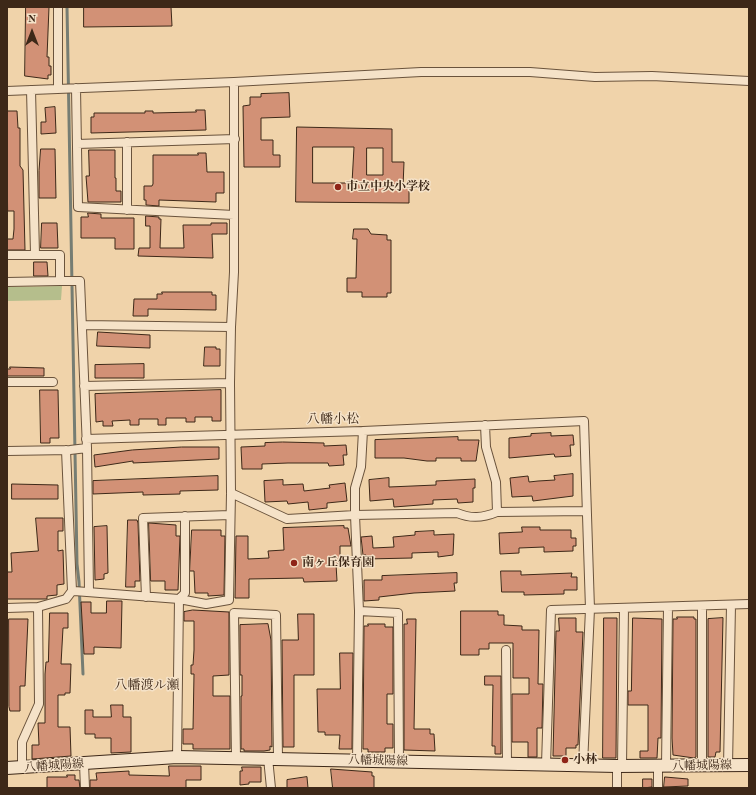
<!DOCTYPE html>
<meta charset="utf-8">
<style>
body{margin:0}
#map{position:relative;width:756px;height:795px;overflow:hidden;background:#f0d3aa;font-family:"Old Standard TT",serif}
canvas{display:block}
.frame{position:absolute;inset:0;border:8px solid #3d2818;pointer-events:none}
.north{position:absolute;left:12px;top:12px;width:40px;height:40px;-webkit-text-stroke:3px #f5e2c8;paint-order:stroke;rotate:0deg;font-size:11px;font-weight:700;line-height:16px;text-align:center;color:#3d2818}
.north::after{content:'';display:block;margin:auto;width:14px;height:18px;background:#3d2818;clip-path:polygon(50% 0,100% 100%,50% 72%,0 100%)}
</style>
<div id="map">
<canvas width="756" height="795"></canvas>
<div class="frame"></div>
<div class="north">N</div>
</div>
<script>
const context = document.querySelector('canvas').getContext('2d');
context.lineJoin = 'round';
function paint(path, color) { context.fillStyle = color; context.fill(path, 'evenodd'); }
function strokePath(path, color, width, dash) { context.strokeStyle = color; context.lineWidth = width; context.lineCap = dash ? 'butt' : 'round'; context.setLineDash(dash || []); context.stroke(path); }
function drawText(font, color, halo, rows, align = 'center') {
  context.font = font + ' "Old Standard TT","Noto Serif JP",serif'; context.lineWidth = 3; context.setLineDash([]); context.textBaseline = 'middle'; context.strokeStyle = halo; context.fillStyle = color; for (const [text, x, y, turn = 0] of rows) {
    context.save(); context.translate(x, y); context.rotate((+turn || 0) * Math.PI / 180); context.textAlign = isNaN(turn) ? turn : align; if (halo) context.strokeText(text, 0, 0); context.fillText(text, 0, 0); context.restore();
  }
}
const green = new Path2D(`
 M62,286L61,300L7,301V287Z`);
const stream = new Path2D(`
 M67,7C70,193 74,378 77,564L79,582L83,674`);
const building = new Path2D(`
 M26,7H49L47,57H49V66H51V75H48V79L25,76Z
 M84,7H171L172,26L84,27Z
 M289,93L290,117L261,118V140H273V155H280V167H244L243,106L250,105V97H261V94Z
 M55,107L56,133L41,134V122H46L45,108Z
 M196,110H205L206,130L91,133V117H94V113H145V111H153V113L196,112Z
 M7,111H17L18,128H20V166L23,170L25,250H7V239H13L14,229V211H8Z
 M297,127L392,129V162H404L403,187H409V203L296,202ZM313,147H354L352,183H313ZM367,148H383V175H367Z
 M41,149H55L56,198H39V171Z
 M89,150H115V178H116V191H121V202H88L86,176H89Z
 M198,153H206L207,172H224V193H216V202L159,200V206L146,205V200H144V186H152L153,184V155H198Z
 M88,213L101,214V218H134V249H115V238H81V217H88Z
 M146,216L159,217V219H161L160,248H184L183,225H211V223H227V234H212L213,258L138,256L139,248H150V226H146Z
 M42,223H57L58,248H41Z
 M354,229H368L371,234L387,235V240H391V293H387V297H362V292H347V278H356L357,239H353Z
 M34,262H47L48,276H34Z
 M162,292H212V295H216V310L148,309V316H133L134,299H157V294H162Z
 M98,332L150,335V348L97,346Z
 M205,347H216V349H220V366H204Z
 M144,364V378H95V365Z
 M10,367L44,368V376H7V369H10Z
 M40,390H58L59,438H50V443H41Z
 M221,390V421H212V417H195V422H186V418H166V425H158V419H139V425H130V420L112,421L113,426H103V421L96,422L95,394Z
 M551,433V436L573,435L574,445H570L571,456L555,457L554,454L509,458V438L531,436V434Z
 M458,437V440H479L476,461H461V458H436V461H427L404,458H375V440Z
 M283,442L324,443V446L346,445L347,455H343L344,465L329,466L328,463H288L262,464V469H242L241,447L265,446V443Z
 M182,447H219V459L133,463V461L95,467L94,455L132,450Z
 M573,474V496L533,501L532,496L512,497L510,478L528,476L529,482L538,481L555,480L554,476Z
 M218,476V490L180,491V494L143,495V492L93,494V481Z
 M389,478V487L436,485V481L475,479V488H473V502L458,503L457,499L433,500V504L394,507L393,499L370,501L369,480Z
 M283,480V485L303,484L304,491L330,488L329,485L345,483L347,501L327,503V508L309,510L308,502L288,504L287,501L265,502L264,481Z
 M12,484L58,485V499H12Z
 M36,518H63V531H58V551L63,550L64,584L57,585V595L47,596V599H7V572H12L11,553L38,551Z
 M128,520H137L138,523L140,581H135V587H126Z
 M149,523L176,525V536H180L178,590H165V581H151Z
 M107,526L108,573L104,574V579L95,580L94,527Z
 M344,526V528H348L351,546H340V564H336L337,581L304,582L303,578L249,579V598H235L236,536H248V559L269,558L268,551L284,550L283,528Z
 M522,527H540V530H571V538H576V546H573V551L544,552V547L519,548V553L500,554L499,533L522,532Z
 M192,530H221V536H225L224,595L208,596V593H195L194,571H190Z
 M434,531V535L454,534L453,555L438,557V552L412,553V558L366,559V555H363L361,537L372,536L373,548L394,547L393,537L415,535V532Z
 M501,571H521V575L572,573L571,577H577V590H564V594L524,595V592H502Z
 M457,573V583H454L455,591L414,593L379,597V600L364,601V580H382V576Z
 M107,601H122L121,648L94,647V654H84L81,602H91V613H106Z
 M193,610L229,612V675L213,676V696H230V749H193V744H183V729H193L194,674H191V665H193L194,650V621H184V612Z
 M461,611H498V615H504V625L522,626V630H539L538,684H543L542,728H537V757H528V742H512V694H529V678H513V643H489V649H479V655H461Z
 M50,613H68V628H63L61,664H71L70,693H65V695H58V727H70L71,756L32,759V745H39L38,723H45V674L46,662H48Z
 M298,614H314V675H294V747H283L282,640H298Z
 M677,617H694V619H696V757L694,758L673,755L672,738L673,619H677Z
 M559,618H576V632H583L578,745H576V748H566V756H553L556,631H559Z
 M604,618H617L616,758H603Z
 M633,618L662,619L661,738H658L657,758H640V751H648V705H628V691H631Z
 M723,618L720,752H716L715,757H708V619Z
 M9,619H28L25,686H20V711H10L9,707Z
 M407,619H416L414,729H430V734H434L435,751L404,750V624H407Z
 M268,624L271,640L272,747L270,746V750L264,751H244V749H241V696H242V675H240V625Z
 M368,624H385V627H393V694H387V724H393V748H385V752H368V749H363L364,626H368Z
 M340,653H353L352,749H339L340,735H325V732H318L317,689H340Z
 M485,676H501V754H495V746H492L493,685H485Z
 M111,705H123V717H131V752L111,753V738H95V734H85V710H93V717H111Z
 M169,766H201V780H186V788H90V780H97L96,773L129,771V775L169,776Z
 M242,767H261V782H249V784L240,785V771H242Z
 M331,769L372,772V776H374V788H333Z
 M67,775H75V780H79L80,788H47V777H67Z
 M307,777L308,788H287V780Z
 M665,777L688,779V786L664,787Z
 M643,779H652V787L643,788Z`);
const minor = new Path2D(`
 M58,7V88
 M76,88L78,207L234,215
 M31,90L35,254
 M7,91L234,82L421,72H530L595,77L652,76L749,81
 M127,142V210
 M77,144L235,139
 M7,255H60V281H80L87,448L70,450L7,451
 M7,282L60,281
 M83,325L231,327L230,383L84,386
 M231,327L234,272V82
 M7,382H53
 M485,425L486,447L496,482L497,512
 M86,439L363,431L584,421L590,609L583,765
 M87,448L89,591
 M66,450L72,591
 M231,493L287,519L355,515L457,513C471,519 483,518 497,512L586,511
 M146,597L143,518L230,515
 M702,606V766
 M7,608L38,607L66,599L72,591H74L179,599L206,604L229,600L231,493L230,383
 M359,611L398,613L399,761
 M506,650L507,763
 M177,757L179,599L185,593V516
 M236,758L234,613L276,615L278,758
 M268,758L271,788
 M357,760L359,611L355,515V488L361,467L363,431
 M84,764L85,788
 M546,764L551,610L749,604
 M622,766L624,608
 M658,766V788
 M666,766L668,607
 M728,766L731,605
 M22,768V742L39,704L38,607
 M617,788V766`);
const secondary = new Path2D(`
 M7,768L177,757L617,766L749,765`);
const markers = [
 [338,187,4,"#8f2418"],
 [294,563,4,"#8f2418"],
 [565,760,4,"#8f2418"]
];
const poiNames = [
 ["市立中央小学校",346,187],
 ["南ヶ丘保育園",302,563],
 ["小林",573,760]
];
const streetNames = [
 ["八幡城陽線",378,761,1],
 ["八幡城陽線",54,766,-4],
 ["八幡城陽線",702,766,-1]
];
const neighbourhoodNames = [
 ["八幡小松",333,420],
 ["八幡渡ル瀬",147,686]
];
paint(green, '#b5be8c');
strokePath(stream, '#767d73', 3);
paint(building, '#d29176');
strokePath(building, '#3d2818', 1);
strokePath(minor, '#6a533c', 10);
strokePath(secondary, '#3d2818', 14);
strokePath(minor, '#f5e2c8', 8);
strokePath(secondary, '#f5e2c8', 12);
for (const [x, y, r, color] of markers) { const dot = new Path2D(); dot.arc(x, y, r, 0, 2 * Math.PI); context.fillStyle = color; context.fill(dot); strokePath(dot, '#f5e2c8', 1.5); }
drawText('bold 12px', '#3d2818', '#f5e2c8', poiNames, 'left');
drawText('12px', '#3d2818', '#f5e2c8', streetNames);
drawText('13px', '#3d2818', '#f5e2c8', neighbourhoodNames);
</script>
